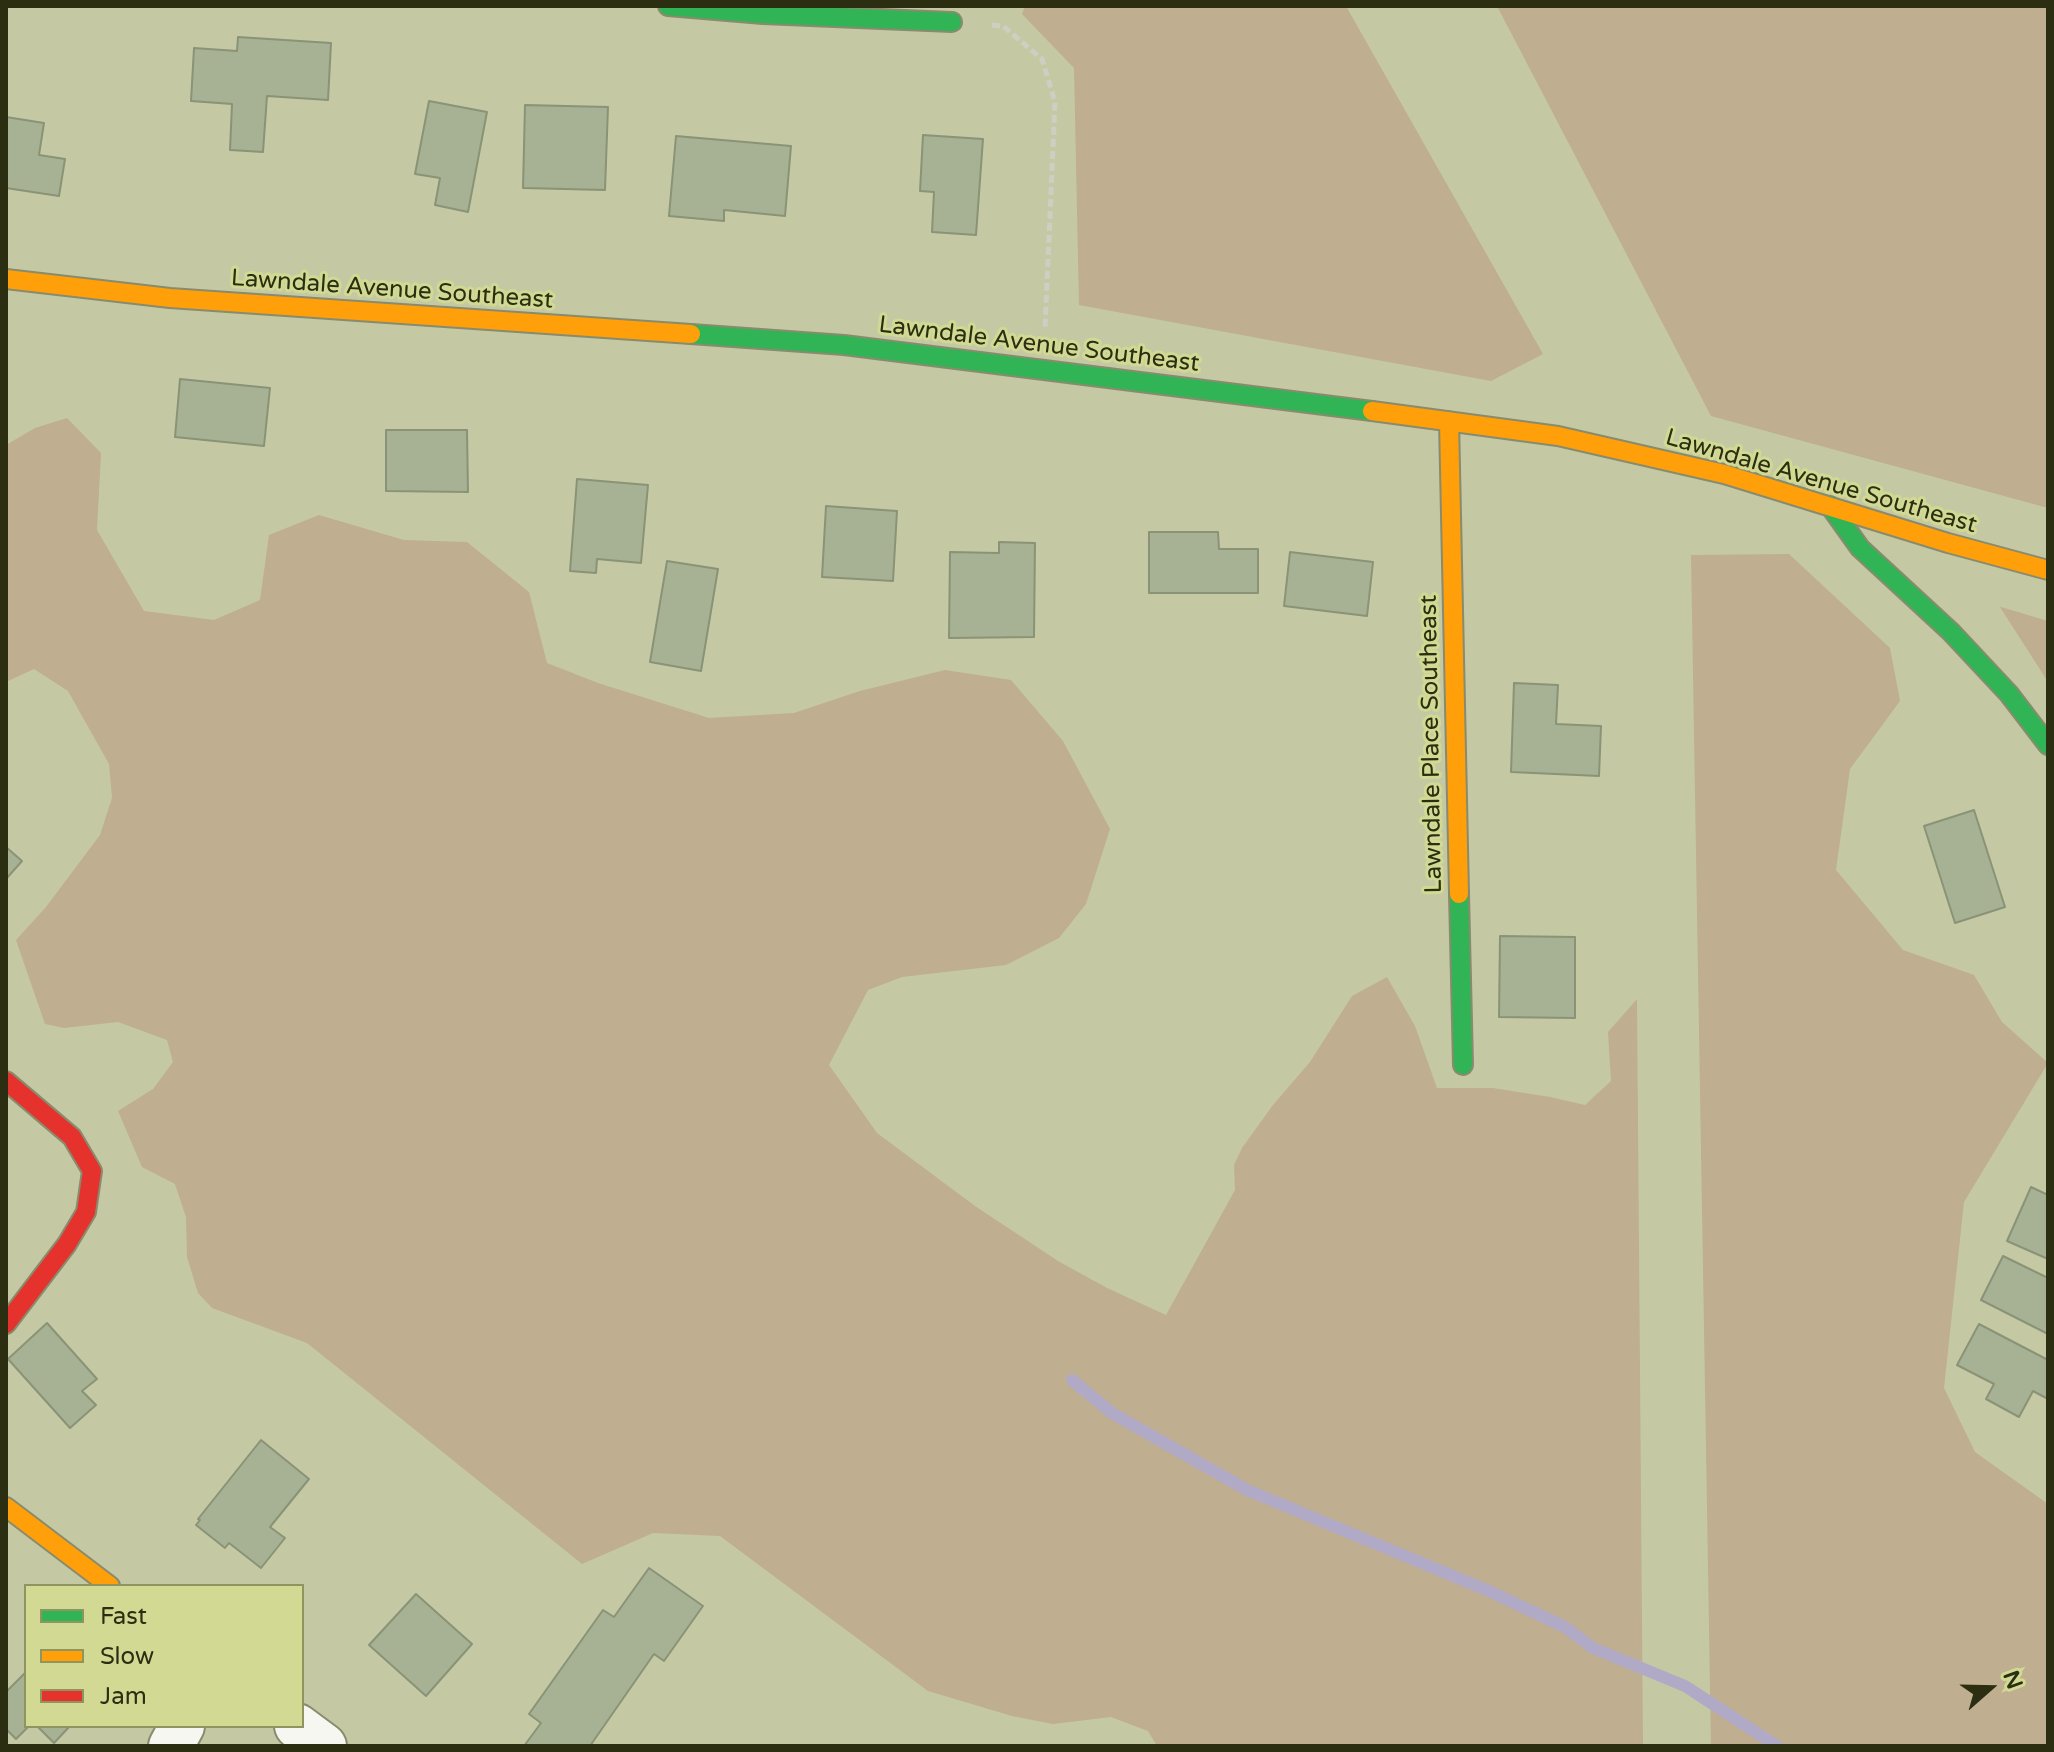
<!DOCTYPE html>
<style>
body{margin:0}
#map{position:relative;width:2054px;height:1752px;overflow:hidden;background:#c4c9a3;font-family:"Varela Round",sans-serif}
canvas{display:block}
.frame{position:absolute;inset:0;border:8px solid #2b2e11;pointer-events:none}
.legend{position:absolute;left:24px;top:1584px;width:280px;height:144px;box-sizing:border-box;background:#d1d993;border:2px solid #8f955f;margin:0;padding:10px 14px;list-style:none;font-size:24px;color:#2b2e11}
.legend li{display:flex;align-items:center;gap:16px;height:40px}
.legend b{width:40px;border:2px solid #8f955f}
.north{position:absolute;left:1950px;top:1648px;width:80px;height:80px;-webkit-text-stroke:6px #d1d993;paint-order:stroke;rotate:70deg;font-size:22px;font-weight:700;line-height:32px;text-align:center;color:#2b2e11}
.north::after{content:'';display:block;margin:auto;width:28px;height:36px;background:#2b2e11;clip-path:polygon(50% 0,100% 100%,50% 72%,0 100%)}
</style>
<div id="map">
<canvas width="2054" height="1752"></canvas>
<div class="frame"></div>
<ul class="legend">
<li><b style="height:10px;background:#30b455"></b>Fast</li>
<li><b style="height:10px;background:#ff9f0a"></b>Slow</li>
<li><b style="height:10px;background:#e5322d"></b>Jam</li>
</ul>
<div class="north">N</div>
</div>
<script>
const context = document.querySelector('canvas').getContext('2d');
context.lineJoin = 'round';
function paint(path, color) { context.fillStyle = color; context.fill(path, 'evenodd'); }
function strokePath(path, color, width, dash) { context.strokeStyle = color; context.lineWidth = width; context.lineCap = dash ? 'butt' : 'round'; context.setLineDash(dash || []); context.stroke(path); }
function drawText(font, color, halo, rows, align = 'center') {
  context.font = font + ' "Varela Round",sans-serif'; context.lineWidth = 6; context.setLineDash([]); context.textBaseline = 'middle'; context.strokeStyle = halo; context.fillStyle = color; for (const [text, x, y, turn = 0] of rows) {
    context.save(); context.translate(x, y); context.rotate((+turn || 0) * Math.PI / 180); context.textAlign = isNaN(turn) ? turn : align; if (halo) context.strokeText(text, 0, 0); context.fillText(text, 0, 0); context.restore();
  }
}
const green = new Path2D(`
 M1025,6H1346L1543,354L1491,381L1079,305L1074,68L1022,14Z
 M1497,6H2048V508L1711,416Z
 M67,418L101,453L97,530L144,611L214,620L260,600L269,535L319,515L404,540L467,542L529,592L547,663L598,683L709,718L794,713L860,691L945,670L1011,680L1063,741L1110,829L1086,904L1059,938L1006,965L902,977L868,990L829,1065L877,1133L975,1206L1058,1261L1107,1288L1166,1315L1235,1190L1234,1165L1242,1148L1273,1105L1310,1062L1352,996L1387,977L1415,1026L1437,1088H1493L1550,1097L1585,1105L1611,1081L1608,1032L1637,999L1643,1746H1157L1148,1731L1111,1717L1053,1724L1012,1716L928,1691L720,1536L653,1533L582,1564L307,1343L212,1308L198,1293L187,1257L186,1217L175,1184L142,1167L118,1111L153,1089L173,1062L167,1040L118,1022L64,1028L45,1024L16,940L46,907L100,835L112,798L109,764L68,691L34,669L6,682V445L35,428Z
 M1789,554L1890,648L1900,701L1850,769L1836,870L1903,950L1974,975L2002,1022L2048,1063L1964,1202L1944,1388L1975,1452L2048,1504V1746H1711L1691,555Z
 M2001,607L2048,621V682L2000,607Z`);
const stream = new Path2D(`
 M1072,1380L1112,1413L1247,1490L1489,1591L1565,1627L1593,1648L1685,1686L1777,1746`);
const building = new Path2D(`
 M238,37L331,43L328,100L267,96L263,152L230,150L232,104L191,101L194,48L237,51Z
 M429,101L487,112L468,212L435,205L440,178L415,174Z
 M525,105L608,107L605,190L523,188Z
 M6,117L44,123L39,155L65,159L59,196L6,188Z
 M923,135L983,139L976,235L932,232L934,192L920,191Z
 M676,136L791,146L785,216L724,210V221L669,216Z
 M180,379L270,388L264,446L175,437Z
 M386,430H467L468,492L386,491Z
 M577,479L648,485L641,563L597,559L596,573L570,571Z
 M826,506L897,511L893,581L822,577Z
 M1149,532H1218L1219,549H1258V593H1149Z
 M999,542L1035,543L1034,637L949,638L950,552L999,553Z
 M1290,552L1373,562L1367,616L1284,606Z
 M667,561L718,569L701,671L650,662Z
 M1514,683L1558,685L1556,724L1601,726L1599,776L1511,772Z
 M1974,810L2005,907L1955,923L1924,826Z
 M6,847L22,861L6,879Z
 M1500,936L1575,937V1018L1499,1017Z
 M2031,1187L2048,1195V1259L2007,1241Z
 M2003,1256L2048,1278V1334L1981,1300Z
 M47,1323L97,1379L82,1391L96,1405L70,1428L8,1359Z
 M1979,1324L2048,1360V1399L2033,1391L2019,1417L1986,1399L1994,1384L1957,1365Z
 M261,1440L309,1479L270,1527L285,1538L261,1568L229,1543L225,1548L196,1525L200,1520L198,1519Z
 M649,1568L703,1606L664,1661L654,1654L590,1746H524L541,1723L529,1714L603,1610L614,1617Z
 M416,1594L472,1644L426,1696L369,1645Z
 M26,1672V1726H29L16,1739L6,1729V1692Z
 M37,1726H70L54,1743Z`);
const path = new Path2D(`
 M992,25L1003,26L1042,59L1055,102L1045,329`);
const street = new Path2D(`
 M297,1726L324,1746
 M171,1746L182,1726`);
const fast = new Path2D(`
 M668,6L763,14L952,22
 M691,334L844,345L1372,411
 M1830,506L1860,548L1951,632L2009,694L2048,745
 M1459,894L1463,1065`);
const slow = new Path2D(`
 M6,279L170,298L691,334
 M1372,411L1558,436L1724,474L1948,543L2048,570
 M1449,421L1459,894
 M6,1507L110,1586`);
const jam = new Path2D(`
 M6,1081L72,1137L92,1171L86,1212L67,1244L6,1324`);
const streetNames = [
 ["Lawndale Avenue Southeast",392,290,4],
 ["Lawndale Avenue Southeast",1039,345,7],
 ["Lawndale Avenue Southeast",1821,482,16],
 ["Lawndale Place Southeast",1432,744,-91]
];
paint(green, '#bfae90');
strokePath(stream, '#b0aac7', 12);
paint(building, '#a7b194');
strokePath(building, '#8a9377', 2);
strokePath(street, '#888b6d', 48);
strokePath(fast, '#888b6d', 22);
strokePath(slow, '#888b6d', 22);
strokePath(jam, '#888b6d', 22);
strokePath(path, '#cdcfc2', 5, [8, 4]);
strokePath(street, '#f6f7f1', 44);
strokePath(fast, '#30b455', 18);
strokePath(slow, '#ff9f0a', 18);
strokePath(jam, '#e5322d', 18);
drawText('24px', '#2b2e11', '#d1d993', streetNames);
</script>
